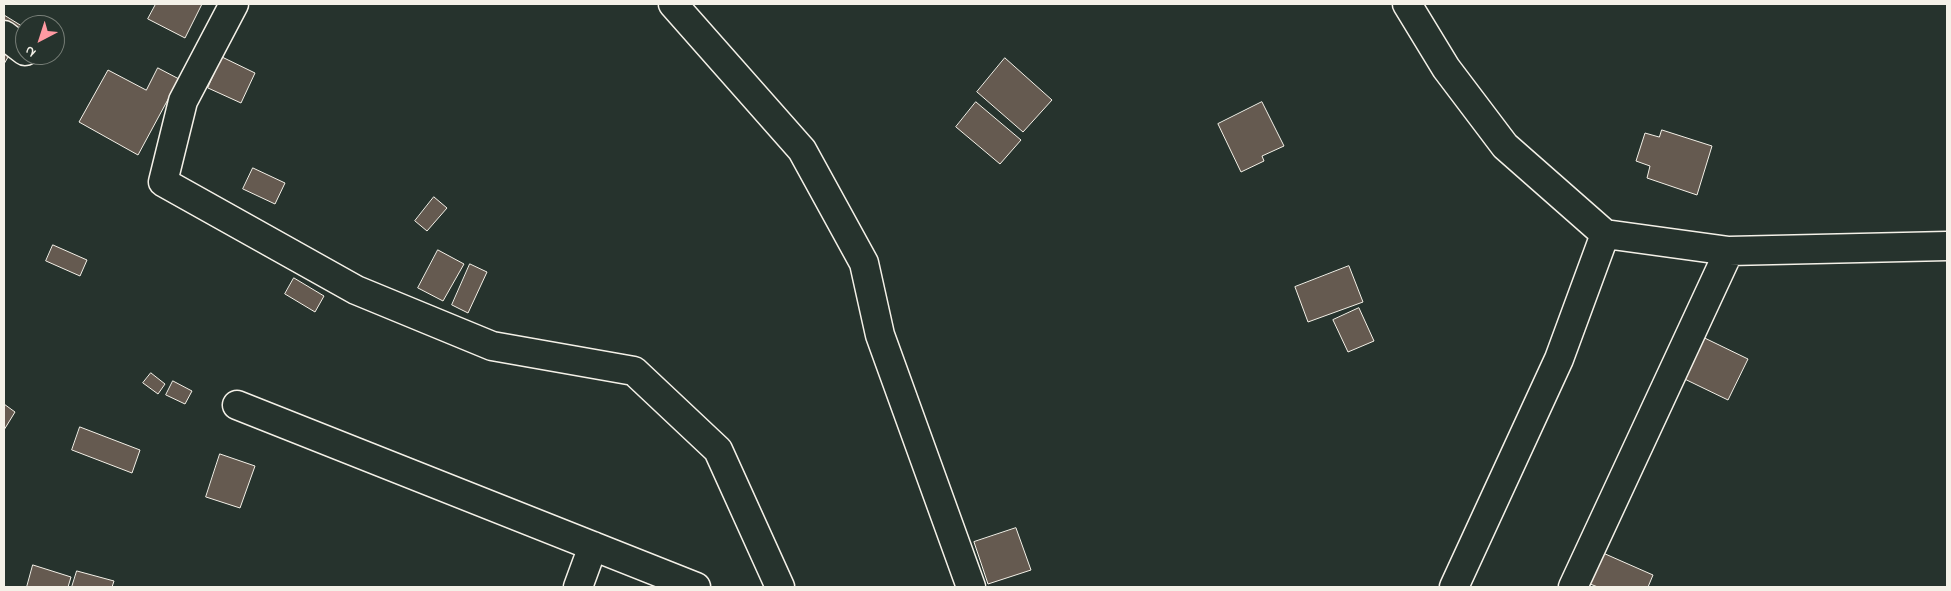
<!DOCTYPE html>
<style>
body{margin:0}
#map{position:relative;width:1951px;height:591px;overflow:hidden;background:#26332d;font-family:"Indie Flower",sans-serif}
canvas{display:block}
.frame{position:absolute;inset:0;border:5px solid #f4f1e8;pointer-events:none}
.north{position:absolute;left:15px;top:15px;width:50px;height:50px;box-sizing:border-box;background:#26332d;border:1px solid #787f78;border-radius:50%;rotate:220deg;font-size:14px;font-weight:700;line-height:20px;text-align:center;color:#f4f1e8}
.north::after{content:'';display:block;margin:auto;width:18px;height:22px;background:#ff9aa2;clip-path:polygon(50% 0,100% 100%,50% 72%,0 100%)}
</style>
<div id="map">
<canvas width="1951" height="591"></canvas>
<div class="frame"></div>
<div class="north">N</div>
</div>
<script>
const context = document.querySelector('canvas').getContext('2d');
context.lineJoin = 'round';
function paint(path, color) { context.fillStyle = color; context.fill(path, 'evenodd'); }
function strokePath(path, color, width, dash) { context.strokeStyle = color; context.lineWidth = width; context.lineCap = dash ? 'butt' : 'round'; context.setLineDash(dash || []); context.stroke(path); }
const building = new Path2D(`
 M156,4H202L185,38L148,19Z
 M4,15L25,28L4,64Z
 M222,57L255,73L241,103L208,88Z
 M1005,58L1052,100L1023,132L977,92Z
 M158,68L179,79L138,155L79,122L108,70L146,90Z
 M976,102L1021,140L1000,164L956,127Z
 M1262,102L1284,146L1262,156L1264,161L1241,172L1218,124Z
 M1662,130L1712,146L1697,195L1647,178L1650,166L1636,161L1645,133L1659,137Z
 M253,168L285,183L275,204L243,189Z
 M434,197L447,208L427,231L415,221Z
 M53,245L87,260L80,276L46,261Z
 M438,250L464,264L443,301L418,288Z
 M470,264L487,272L468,313L452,305Z
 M1349,266L1363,302L1308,322L1295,287Z
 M294,278L324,296L315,312L285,294Z
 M1359,308L1374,341L1348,352L1333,320Z
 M1686,329L1748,359L1728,400L1666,370Z
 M151,373L165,384L158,394L143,383Z
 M173,381L192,391L185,404L166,395Z
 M4,404L15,412L4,430Z
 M80,427L140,450L132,473L72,450Z
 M220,454L255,466L240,508L206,497Z
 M1016,528L1031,570L988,584L974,542Z
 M1603,553L1653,575L1648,587H1598L1590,584Z
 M33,565L71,577L68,587H27Z
 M77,571L114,581L112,587H72Z`);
const minor = new Path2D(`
 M234,4L183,101L163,182L356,290L492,346L634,371L718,450L780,587
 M673,4L802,150L864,263L880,335L971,587
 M1407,4L1446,68L1505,146L1605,234L1729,251L1947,246
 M4,35L25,51
 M237,405L696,587
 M578,587L593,546
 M1454,587L1559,359L1605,234
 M1573,587L1729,251`);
paint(building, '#655a50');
strokePath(building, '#f4f1e8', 1);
strokePath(minor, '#f4f1e8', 31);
strokePath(minor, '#26332d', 28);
</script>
